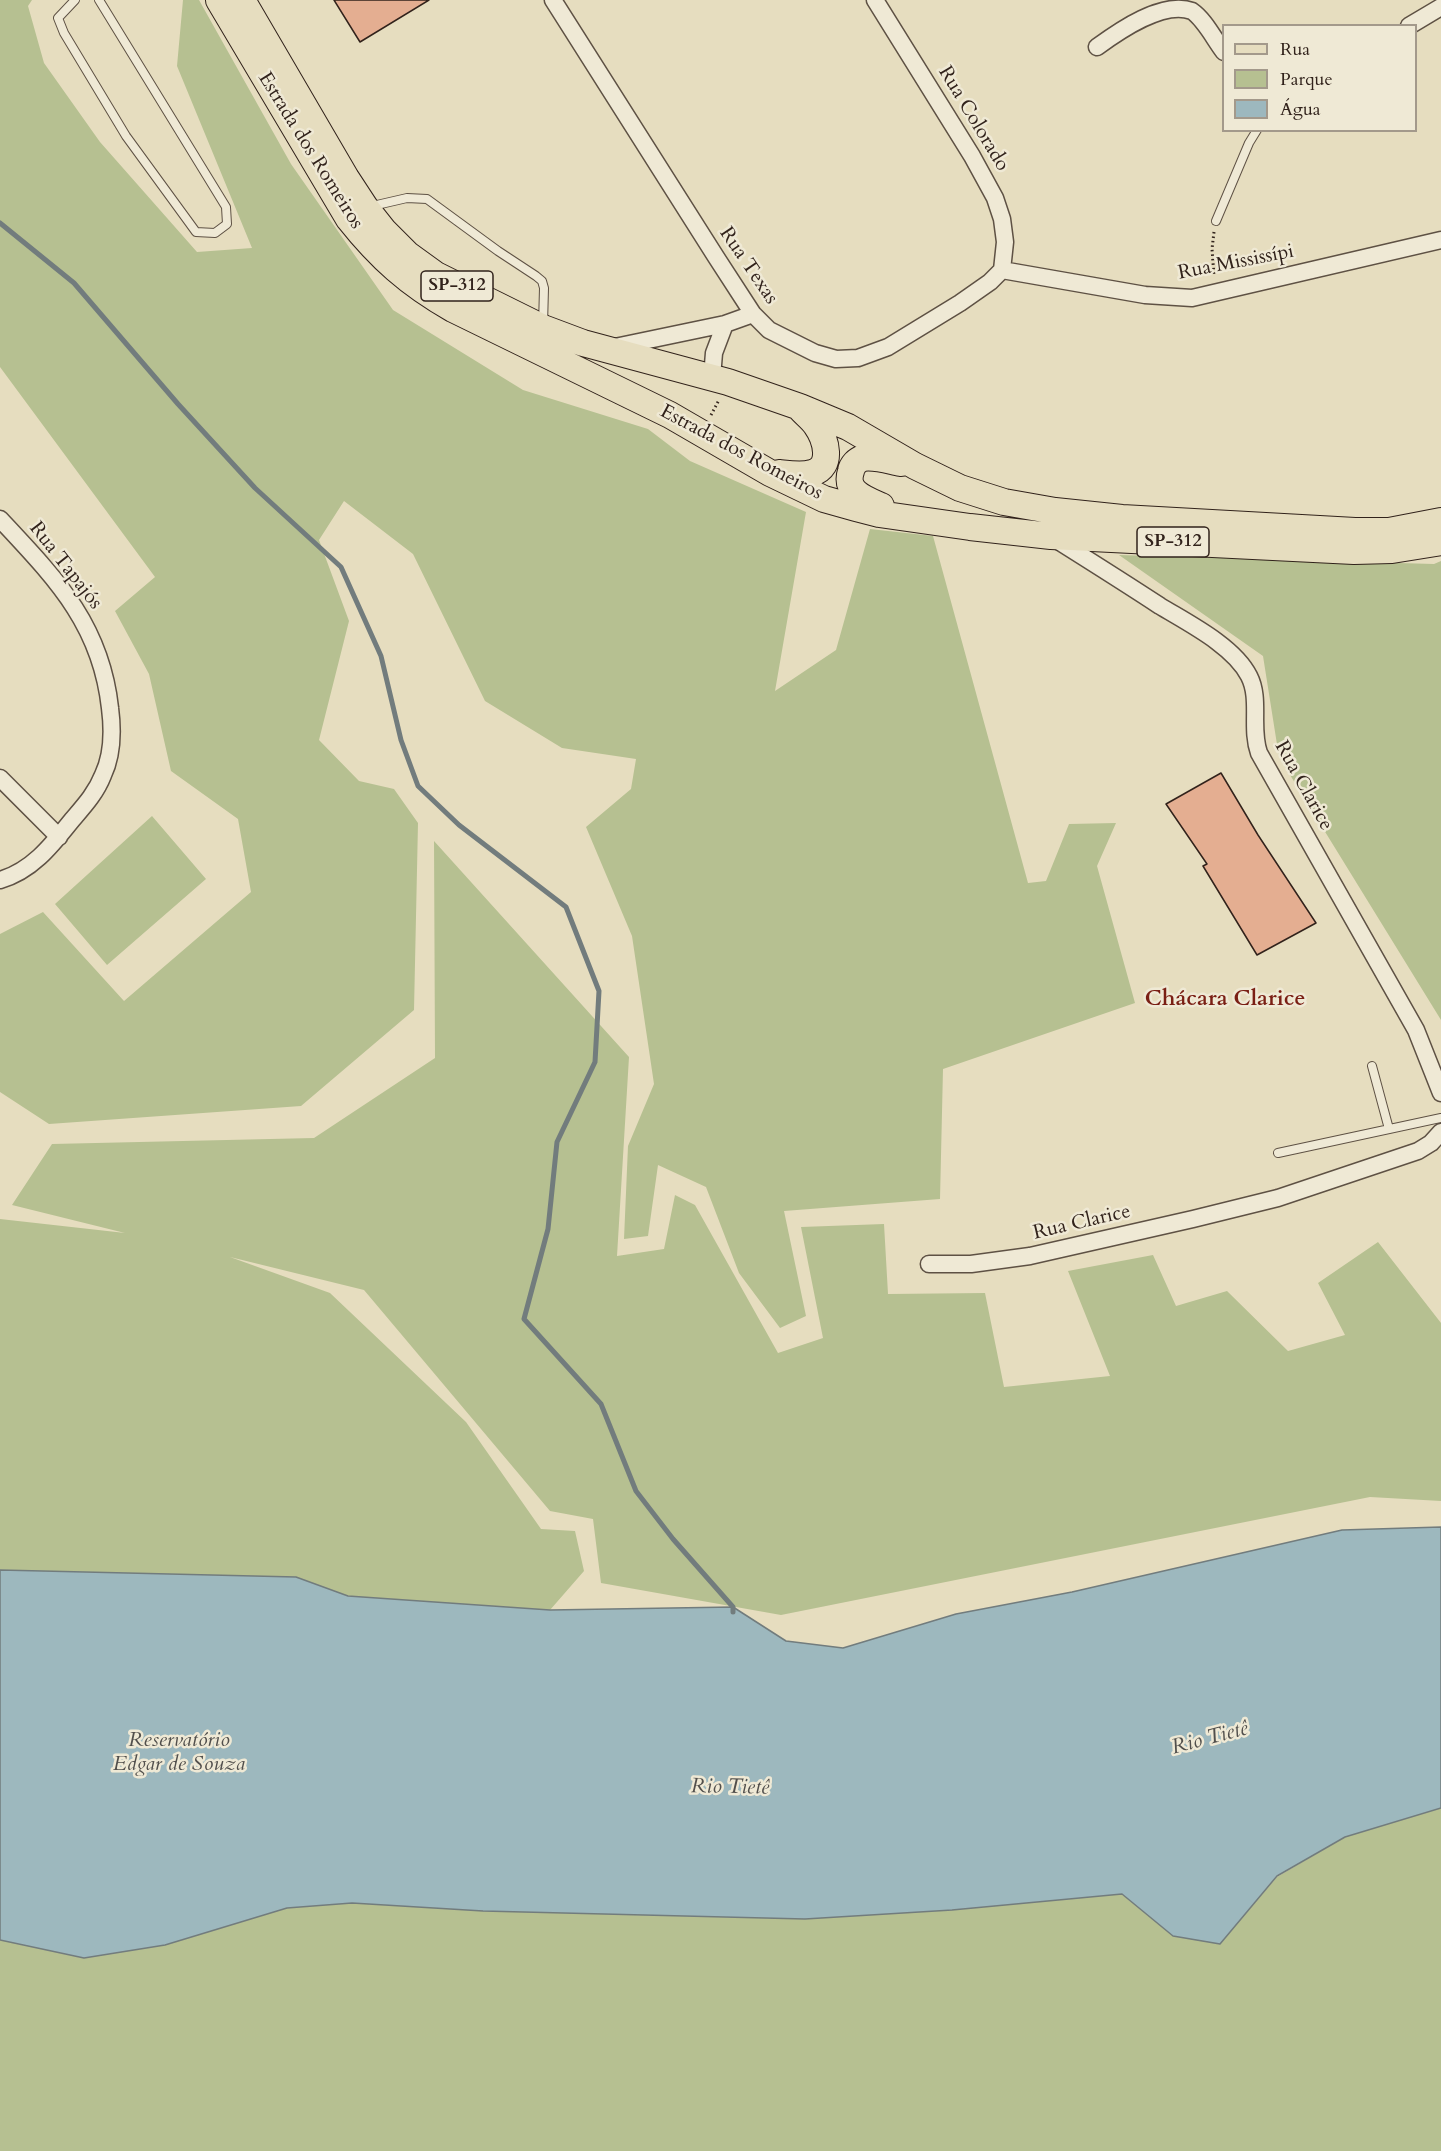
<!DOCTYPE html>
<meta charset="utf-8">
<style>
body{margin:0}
#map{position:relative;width:1441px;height:2151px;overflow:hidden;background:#e6ddbf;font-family:Cardo,serif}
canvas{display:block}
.legend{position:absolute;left:1222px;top:24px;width:195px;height:108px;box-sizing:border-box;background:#efe9d5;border:2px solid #a3998b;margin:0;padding:8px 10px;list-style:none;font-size:18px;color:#31221b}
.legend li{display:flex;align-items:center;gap:12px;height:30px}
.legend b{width:30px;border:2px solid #a3998b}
</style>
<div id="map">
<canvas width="1441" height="2151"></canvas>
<ul class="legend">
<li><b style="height:8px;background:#e6ddbf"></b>Rua</li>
<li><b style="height:16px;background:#b6c091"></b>Parque</li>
<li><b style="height:16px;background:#9db8be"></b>Água</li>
</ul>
</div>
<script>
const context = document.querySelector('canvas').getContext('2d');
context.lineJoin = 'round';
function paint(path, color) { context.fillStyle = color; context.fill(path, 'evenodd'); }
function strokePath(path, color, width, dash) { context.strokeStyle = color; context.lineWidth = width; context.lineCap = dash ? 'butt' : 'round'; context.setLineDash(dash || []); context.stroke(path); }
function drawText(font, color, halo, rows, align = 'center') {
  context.font = font + ' Cardo,serif'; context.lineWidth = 5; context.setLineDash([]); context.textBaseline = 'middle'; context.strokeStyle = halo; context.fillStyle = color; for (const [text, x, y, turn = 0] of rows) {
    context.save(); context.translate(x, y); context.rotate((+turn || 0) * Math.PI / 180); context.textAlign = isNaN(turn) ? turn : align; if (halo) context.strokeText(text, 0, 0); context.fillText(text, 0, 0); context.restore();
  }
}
const green = new Path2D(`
 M0,0H32L28,6L44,63L100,142L197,252L252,248L177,66L183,0H199L291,164L393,310L523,390L648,429L690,461L806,512L775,691L836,650L870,529L933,536L1028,883L1046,881L1069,824L1116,823L1097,866L1135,1003L943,1069L940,1199L784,1211L806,1316L780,1328L739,1273L706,1187L658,1165L648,1236L624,1239L628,1146L654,1084L632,936L586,827L631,789L636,759L562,748L485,701L413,554L344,501L319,540L349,621L319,740L359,781L394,789L418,823L414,1010L301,1106L49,1124L0,1092V934L43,912L124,1001L251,892L238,819L171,771L149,674L115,611L155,577L0,367Z
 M1119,555L1434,564L1441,561V1020L1279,757L1263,656Z
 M152,816L206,879L107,965L55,904Z
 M434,841L629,1057L617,1256L664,1249L675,1195L695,1205L778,1353L823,1338L801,1227L884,1224L888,1294L985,1293L1004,1387L1110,1376L1068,1271L1153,1255L1176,1306L1227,1291L1288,1351L1345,1335L1318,1283L1378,1242L1441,1323V1501L1370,1497L781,1615L601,1583L593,1519L550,1511L364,1290L230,1257L330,1293L466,1422L541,1529L575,1531L584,1571L550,1610L348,1596L296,1577L0,1570V1219L125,1233L12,1205L52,1144L314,1138L435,1058Z
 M1441,1808V2151H0V1940L84,1958L165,1945L287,1908L352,1903L483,1911L805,1919L952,1910L1122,1894L1173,1936L1220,1943L1277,1877L1345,1837Z`);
const water = new Path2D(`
 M1441,1527V1808L1345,1837L1277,1876L1220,1944L1173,1936L1122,1894L952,1910L805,1919L483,1911L352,1903L287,1908L165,1945L84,1958L0,1940V1570L296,1577L348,1596L550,1610L733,1607L786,1641L843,1648L956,1614L1072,1592L1342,1530Z`);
const stream = new Path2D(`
 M0,223L74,283L178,404L255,488L341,567L381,656L401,740L418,786L459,825L566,907L599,991L595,1062L557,1142L548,1229L524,1319L601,1404L636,1491L673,1539L733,1607V1612`);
const building = new Path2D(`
 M334,0H429L360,42Z
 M1221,773L1258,835L1316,923L1257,955L1203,866L1207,864L1166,804Z`);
const path = new Path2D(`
 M1214,232L1212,249L1214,276
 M711,415L719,400`);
const lane = new Path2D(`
 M75,0L58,18L64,33L126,136L196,232L215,233L227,224L226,207L99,0
 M368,207L407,198L427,199L498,251L536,276L542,281L544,288L543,325
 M1216,221L1249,143L1257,130
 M1372,1066L1389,1129
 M1278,1153L1441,1118`);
const street = new Path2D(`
 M553,0L716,257L753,314L769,330L815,353L836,359L858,358L888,347L960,303L990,282L1002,270
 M875,0L972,156L995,198L1002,219L1005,242L1002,270
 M1409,26L1441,7
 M1097,47C1119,31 1163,0 1192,11C1205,20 1214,39 1224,52
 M1002,270L1145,295L1192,298L1441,240
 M610,348L725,324L753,314
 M712,377L714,353L725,324
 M0,519C55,578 101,624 110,708C113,731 113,754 103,775C96,793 84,806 72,820C52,845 32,871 0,880
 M1055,539C1090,561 1125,583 1160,606C1188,623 1234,646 1249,676C1261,699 1250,728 1259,753L1416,1030L1441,1093
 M0,778L59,837
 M929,1264H971L1030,1256L1193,1219L1278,1198L1418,1151L1431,1143L1441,1132`);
const primary = new Path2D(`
 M219,0L349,219C380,258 409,284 453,309L670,415L770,473L824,499L856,508L879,514L970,527L1051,536L1354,551L1392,550L1441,542
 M242,0L346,178L365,207L384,231L407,254L436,275L543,328L583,343L728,382L800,407L848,427L915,466L960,488L1004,502L1055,511L1122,518L1355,531H1389L1441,521
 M779,473C789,474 802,476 812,473C834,467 826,439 816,425C812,419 805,414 800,408
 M881,506C865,499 844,492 851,471C852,465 857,460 863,458C875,456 890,461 901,463`);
const shields = [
 [457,286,72],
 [1173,542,72]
];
const shieldNames = [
 ["SP-312",457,286],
 ["SP-312",1173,542]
];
const streetNames = [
 ["Rua Colorado",973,119,59],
 ["Estrada dos Romeiros",310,151,58],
 ["Rua Mississípi",1236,263,-11],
 ["Rua Texas",748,266,56],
 ["Estrada dos Romeiros",741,453,28],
 ["Rua Tapajós",65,566,52],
 ["Rua Clarice",1303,786,61],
 ["Rua Clarice",1082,1223,-13]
];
const waterNames = [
 ["Rio Tietê",1210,1739,-15],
 ["Reservatório",179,1741],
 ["Edgar de Souza",179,1765],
 ["Rio Tietê",730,1788,1]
];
const quarterNames = [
 ["Chácara Clarice",1225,1000]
];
paint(green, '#b6c091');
paint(water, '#9db8be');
strokePath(water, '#727c7d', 1.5);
strokePath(stream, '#727c7d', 5);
paint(building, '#e4ae91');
strokePath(building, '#31221b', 1.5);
strokePath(lane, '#5e5144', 10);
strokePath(street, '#5e5144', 19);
strokePath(primary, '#31221b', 28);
strokePath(path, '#31221b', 3, [1.5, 3]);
strokePath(lane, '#efe9d5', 8);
strokePath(street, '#efe9d5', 16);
strokePath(primary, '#e6ddbf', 26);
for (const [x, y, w] of shields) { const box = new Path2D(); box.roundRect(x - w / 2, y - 15, w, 30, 4.5); context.fillStyle = '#efe9d5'; context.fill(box); strokePath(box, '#31221b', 1.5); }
drawText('bold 18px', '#31221b', null, shieldNames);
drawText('20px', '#31221b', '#efe9d5', streetNames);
drawText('italic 21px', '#514f4c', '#efe9d5', waterNames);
drawText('bold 22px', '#7a1f14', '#efe9d5', quarterNames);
</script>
